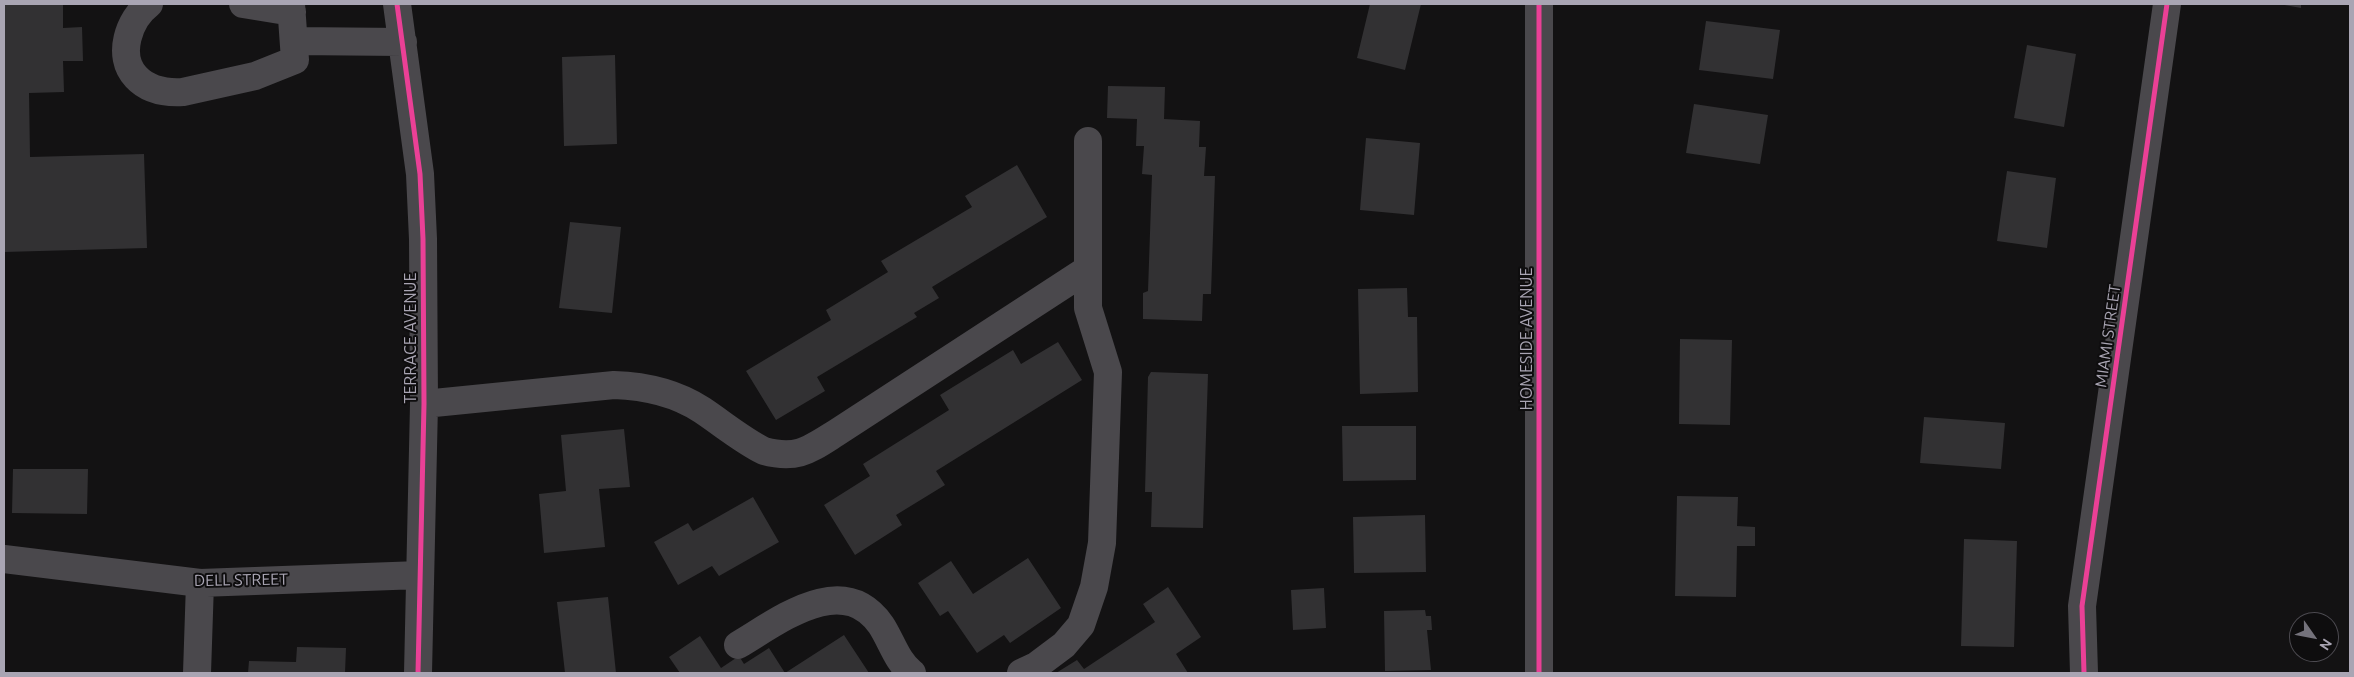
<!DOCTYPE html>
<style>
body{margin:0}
#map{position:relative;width:2354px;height:677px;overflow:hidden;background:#131213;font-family:Ubuntu,sans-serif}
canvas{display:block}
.frame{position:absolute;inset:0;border:5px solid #a9a5b3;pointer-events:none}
.north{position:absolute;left:2289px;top:612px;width:50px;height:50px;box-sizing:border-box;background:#0e0d0e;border:1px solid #4c4a50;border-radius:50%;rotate:123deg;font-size:14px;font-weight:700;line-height:20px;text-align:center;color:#a9a5b3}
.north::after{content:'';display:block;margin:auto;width:18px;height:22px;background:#74727b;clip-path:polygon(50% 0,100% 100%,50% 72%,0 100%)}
</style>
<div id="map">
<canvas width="2354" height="677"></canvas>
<div class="frame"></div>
<div class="north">N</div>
</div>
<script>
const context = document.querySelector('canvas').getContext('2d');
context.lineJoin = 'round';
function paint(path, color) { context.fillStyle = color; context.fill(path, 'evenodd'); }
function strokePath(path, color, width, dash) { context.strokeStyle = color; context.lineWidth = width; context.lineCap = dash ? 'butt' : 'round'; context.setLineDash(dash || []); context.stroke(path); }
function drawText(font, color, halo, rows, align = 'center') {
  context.font = font + ' Ubuntu,sans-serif'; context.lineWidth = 4; context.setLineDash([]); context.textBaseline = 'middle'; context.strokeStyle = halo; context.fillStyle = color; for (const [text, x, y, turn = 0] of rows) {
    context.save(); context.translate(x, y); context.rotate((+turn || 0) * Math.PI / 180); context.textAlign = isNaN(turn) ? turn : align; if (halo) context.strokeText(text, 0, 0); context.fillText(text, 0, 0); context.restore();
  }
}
const building = new Path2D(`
 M4,4H63V28L82,27L83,61H63L64,92L29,93L30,157L144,154L147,248L4,252Z
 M1370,4H1421L1405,70L1357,58Z
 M2279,4H2301V8Z
 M1706,21L1780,30L1773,79L1699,70Z
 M2027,45L2076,54L2064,127L2014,118Z
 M615,55L617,144L564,146L562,57Z
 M1108,86L1165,87L1164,119L1200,121L1199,147H1206L1204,176H1215L1211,294H1203L1202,321L1143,319V293L1148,291L1152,175L1142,174L1144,146H1136L1137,119L1107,118Z
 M1694,104L1768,115L1760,164L1686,153Z
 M1366,138L1420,143L1414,215L1360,210Z
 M1017,165L1047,217L932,287L939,298L914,313L917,317L817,377L825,391L776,420L746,371L831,320L826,310L888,272L881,261L972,207L965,196Z
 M2007,171L2056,178L2047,248L1997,241Z
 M570,222L621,227L612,313L559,308Z
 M1407,288L1408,317H1417L1418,392L1360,394L1358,289Z
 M1680,339L1732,340L1730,425L1679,424Z
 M1058,342L1082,380L936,471L945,485L896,515L902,525L855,555L824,505L870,476L863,464L949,410L940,395L1013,350L1021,364Z
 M1151,372L1208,374L1203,528L1151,527L1152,492H1145L1148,377Z
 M1924,417L2005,423L2001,469L1920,463Z
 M1342,426H1416V480L1343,481Z
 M624,429L630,487L599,489L605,547L544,553L539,494L566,491L561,435Z
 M13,469H88L87,514L12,513Z
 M1677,496L1738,497L1737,526L1755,527V546H1737L1736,597L1675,596Z
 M753,497L779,542L719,576L712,566L678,585L654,542L688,523L693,531Z
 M1425,515L1426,572L1354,573L1353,517Z
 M1964,539L2017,541L2014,647L1961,646Z
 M1028,558L1061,608L1010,643L1004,635L977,653L948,611L940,616L918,583L951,561L973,594Z
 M1168,587L1201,637L1176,654L1188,673H1056L1077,660L1084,669L1155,622L1143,604Z
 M1324,588L1326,628L1293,630L1291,590Z
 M608,597L616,673H565L557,602Z
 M1425,610L1426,616H1431L1432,630H1427L1431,670L1385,671L1384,611Z
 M844,635L869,673H680L669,657L700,636L721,668L739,656L744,664L769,648L785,673Z
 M297,647L346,648L345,673H248L249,661L296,662Z`);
const minor = new Path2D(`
 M149,4C129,19 116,56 136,77C148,90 166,93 183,92L255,76L295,60L291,4
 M243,4L292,12
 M397,4L420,174L423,239L424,404L418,673
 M1539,4V673
 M294,41L403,42
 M424,404L614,385C646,386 676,393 702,410C723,424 742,440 764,451C797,460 809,450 836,433L1088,269
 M4,559L200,583L420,575
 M738,645C779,621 842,570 881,625C891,640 897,662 912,673
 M197,673L200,583
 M1021,673L1036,666L1064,645L1081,625L1094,587L1102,543L1108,372L1088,308V141
 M2084,673L2082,606L2167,4`);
const cycleway = new Path2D(`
 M397,4L420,174L423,239L424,404L418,673
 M1539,4V673
 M2084,673L2082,606L2167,4`);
const streetNames = [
 ["MIAMI STREET",2108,336,-82],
 ["TERRACE AVENUE",411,338,-90],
 ["HOMESIDE AVENUE",1527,339,-90],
 ["DELL STREET",241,580,-1]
];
paint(building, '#323133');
strokePath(minor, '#4a484c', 28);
strokePath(cycleway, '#ea4096', 5);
drawText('16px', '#a9a5b3', '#0e0d0e', streetNames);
</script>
